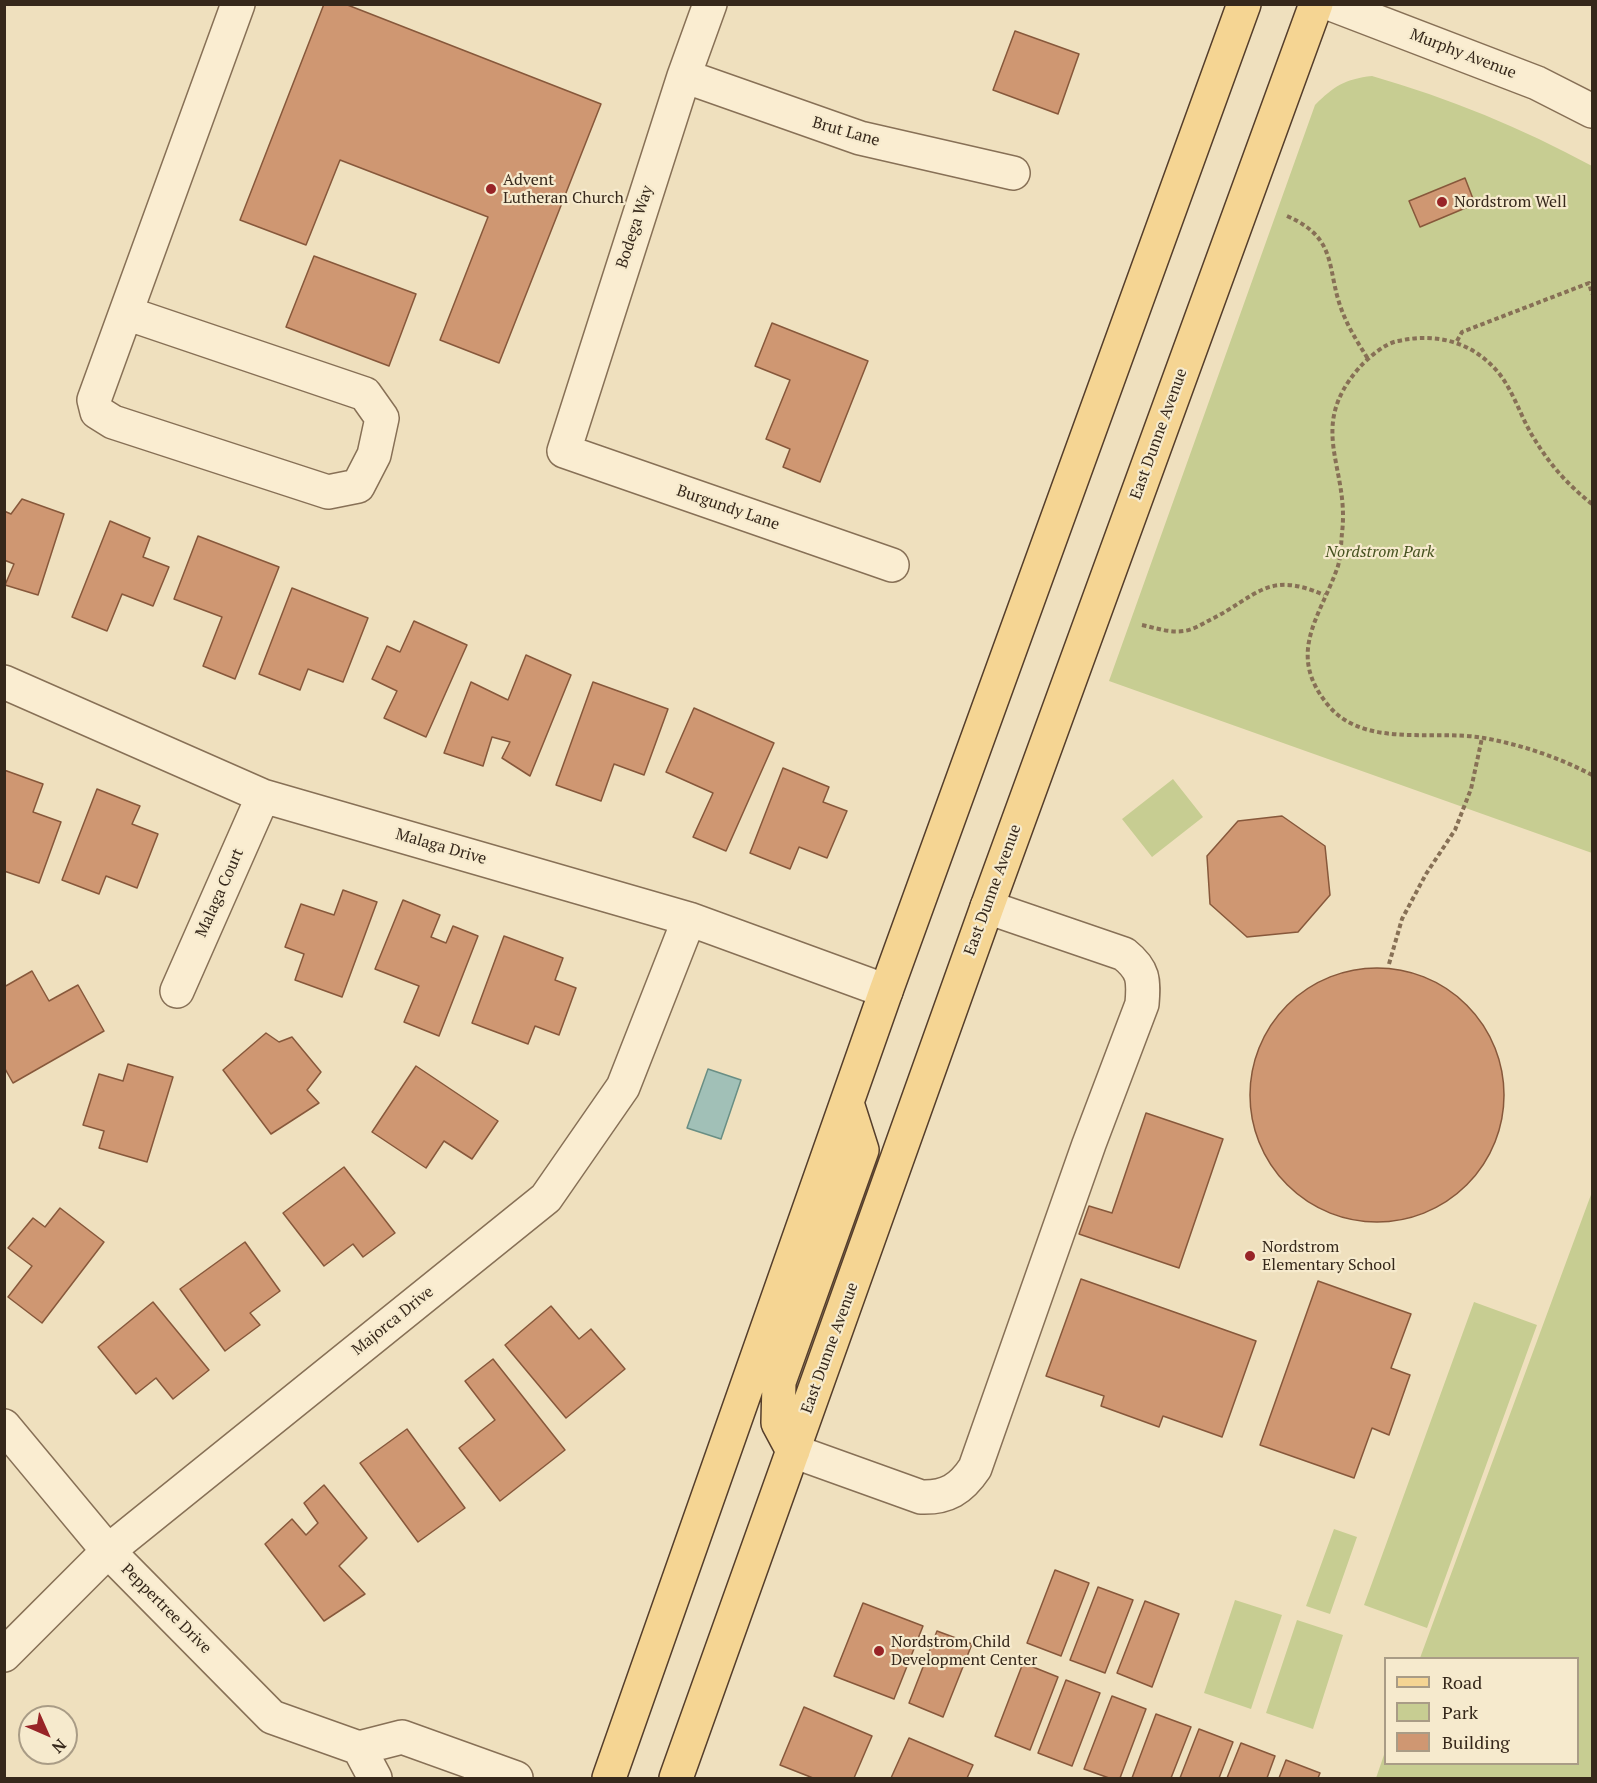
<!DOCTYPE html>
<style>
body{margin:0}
#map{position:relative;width:1597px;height:1783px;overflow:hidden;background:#efe0be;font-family:"PT Serif",serif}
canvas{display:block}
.frame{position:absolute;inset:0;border:6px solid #36281b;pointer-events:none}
.legend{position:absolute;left:1384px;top:1657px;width:195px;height:108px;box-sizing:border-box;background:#f6eacd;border:2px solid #a99c86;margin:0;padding:8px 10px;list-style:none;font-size:18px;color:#36281b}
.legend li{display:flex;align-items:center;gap:12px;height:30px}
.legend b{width:30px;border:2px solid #a99c86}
.north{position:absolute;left:18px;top:1705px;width:60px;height:60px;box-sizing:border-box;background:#f6eacd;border:2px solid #a99c86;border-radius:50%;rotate:135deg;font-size:16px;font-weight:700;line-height:24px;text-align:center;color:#36281b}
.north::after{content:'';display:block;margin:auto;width:21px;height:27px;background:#982427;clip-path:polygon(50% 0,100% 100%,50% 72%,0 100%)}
</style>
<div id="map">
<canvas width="1597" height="1783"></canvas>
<div class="frame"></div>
<ul class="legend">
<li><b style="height:8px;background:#f5d593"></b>Road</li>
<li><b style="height:16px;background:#c7cd92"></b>Park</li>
<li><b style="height:16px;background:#cf9772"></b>Building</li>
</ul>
<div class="north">N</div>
</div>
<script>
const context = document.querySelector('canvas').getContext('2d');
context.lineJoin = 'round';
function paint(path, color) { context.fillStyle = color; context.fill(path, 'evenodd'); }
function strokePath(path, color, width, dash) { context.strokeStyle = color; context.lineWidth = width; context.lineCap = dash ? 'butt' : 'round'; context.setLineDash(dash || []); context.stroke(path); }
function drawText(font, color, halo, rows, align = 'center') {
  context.font = font + ' "PT Serif",serif'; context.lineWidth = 4.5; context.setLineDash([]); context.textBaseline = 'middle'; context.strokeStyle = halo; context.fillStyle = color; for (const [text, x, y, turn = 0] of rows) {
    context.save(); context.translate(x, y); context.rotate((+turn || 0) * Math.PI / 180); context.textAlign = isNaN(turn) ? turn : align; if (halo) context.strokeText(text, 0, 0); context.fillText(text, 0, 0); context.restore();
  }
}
const green = new Path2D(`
 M1372,76C1449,98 1522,128 1592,166V853L1109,681L1315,105C1334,86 1345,79 1372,76Z
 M1173,779L1203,817L1152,857L1122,819Z
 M1592,1192V1778H1376L1385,1752L1386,1764H1578V1658H1420Z
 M1474,1302L1537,1325L1427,1628L1364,1605Z
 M1334,1529L1357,1537L1330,1614L1306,1606Z
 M1235,1600L1282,1615L1251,1709L1204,1693Z
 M1297,1620L1343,1635L1313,1729L1266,1713Z`);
const water = new Path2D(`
 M708,1069L741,1080L721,1139L687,1128Z`);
const building = new Path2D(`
 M324,4H345L601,104L499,363L440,340L488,217L340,160L306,245L240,220Z
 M1015,31L1079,54L1058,114L993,90Z
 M1465,178L1475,204L1420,227L1409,201Z
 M314,256L416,294L389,366L286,327Z
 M772,323L868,361L820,482L783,467L790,449L766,439L790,380L755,366Z
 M22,499L64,514L38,595L5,585L14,564L4,560V511L11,514Z
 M110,521L150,538L143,557L169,567L153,606L122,594L107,631L72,617Z
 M198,536L279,567L235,679L203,666L222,617L174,599Z
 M292,588L368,618L343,682L308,669L300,690L259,674Z
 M414,621L467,645L426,737L384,718L397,691L372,679L387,646L400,652Z
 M526,655L571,675L530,776L502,758L510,742L492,737L483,766L444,753L471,682L508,700Z
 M593,682L668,709L644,775L614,764L601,801L556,785Z
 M694,708L774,743L726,851L693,837L713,793L666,772Z
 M783,768L829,787L823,802L847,811L827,858L799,847L790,869L750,853Z
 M4,770L43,784L33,812L61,822L39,883L4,871Z
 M97,789L140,806L132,824L158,834L137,888L106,876L99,894L62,880Z
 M1282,816L1325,846L1330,895L1298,932L1247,937L1210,904L1207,856L1238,821Z
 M343,890L377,902L342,997L295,980L304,954L285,947L301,904L334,915Z
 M403,900L440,915L431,937L446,943L453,926L478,936L439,1036L404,1022L419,986L375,969Z
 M504,936L563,958L555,980L576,988L559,1035L535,1026L528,1044L472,1023Z
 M1250 1095a127 127 0 1 1 254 0a127 127 0 1 1-254 0Z
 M32,971L49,1001L78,985L104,1031L13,1083L4,1067V987Z
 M266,1033L279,1042L292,1037L321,1072L307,1090L319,1103L271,1134L223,1070Z
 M128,1064L173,1077L147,1162L99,1148L104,1131L83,1125L99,1074L123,1081Z
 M416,1066L498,1121L472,1159L444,1141L426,1168L372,1132Z
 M1146,1113L1223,1139L1179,1268L1079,1234L1089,1206L1112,1213Z
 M344,1167L395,1233L363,1257L353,1244L324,1266L283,1213Z
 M60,1208L104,1242L42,1323L8,1297L32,1266L8,1248L33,1218L45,1227Z
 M245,1242L280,1291L250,1313L260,1325L225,1351L180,1289Z
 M1081,1279L1256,1341L1222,1437L1163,1416L1159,1427L1101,1406L1104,1396L1046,1376Z
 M1318,1281L1411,1314L1391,1368L1410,1375L1389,1435L1372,1428L1354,1478L1260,1445Z
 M153,1302L209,1370L173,1399L156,1378L136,1394L98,1347Z
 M551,1306L579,1339L591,1329L625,1369L566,1418L505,1345Z
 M493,1359L565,1450L500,1501L459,1448L495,1420L465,1381Z
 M407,1429L465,1508L418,1542L360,1463Z
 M324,1485L367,1538L339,1566L365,1594L324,1621L265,1544L292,1519L306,1535L318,1523L304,1503Z
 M1055,1570L1089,1583L1061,1656L1027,1643Z
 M1098,1587L1133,1600L1105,1673L1070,1660Z
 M1145,1601L1179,1614L1152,1687L1117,1673Z
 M863,1603L923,1626L894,1699L834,1676Z
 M937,1631L972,1644L943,1717L909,1703Z
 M1023,1663L1058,1677L1030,1750L995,1736Z
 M1066,1680L1100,1693L1072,1766L1038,1753Z
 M1112,1696L1146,1709L1120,1778H1109L1084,1769Z
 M804,1707L872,1736L854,1778H813L780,1765Z
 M1156,1714L1191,1727L1171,1778H1132Z
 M1199,1729L1233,1742L1219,1778H1180Z
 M909,1738L973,1765L967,1778H891Z
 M1241,1743L1275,1756L1267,1778H1227Z
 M1286,1760L1320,1773L1318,1778H1279Z`);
const path = new Path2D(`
 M1287,216C1342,240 1324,272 1345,318C1351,332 1360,346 1368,359
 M1457,341L1462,332L1589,283L1592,294
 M1592,504C1569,486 1550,465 1535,440C1522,420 1515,395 1501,376C1476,343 1438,332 1398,341C1385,343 1368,358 1359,368C1306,429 1350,467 1342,533C1341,543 1341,556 1338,566C1321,616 1285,653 1328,705C1364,749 1434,729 1484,738C1522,745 1558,757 1592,775
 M1142,625C1156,628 1169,633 1184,631C1193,630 1202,624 1210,620C1258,596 1267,570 1324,595
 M1389,964L1402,919L1426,874L1455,830L1471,789L1482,738`);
const minor = new Path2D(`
 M710,4L684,76L564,451L892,565
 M1331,4L1537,83L1592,111
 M684,76L860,138L1013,173
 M126,313L365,394L382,418L374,455L358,486L328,492L113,422L97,412L94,400L238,4
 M4,682L263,796L689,919L886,991
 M177,991L263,796
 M4,1426L108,1551L272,1717L359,1748L402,1737L516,1778
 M793,1451L921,1497C947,1498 961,1489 975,1468L1089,1144L1142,1004C1144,980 1144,970 1124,954L987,907
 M4,1655L108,1551L546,1198L623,1087L689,919
 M359,1748L375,1778`);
const major = new Path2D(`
 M793,1451L778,1423L779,1382L862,1150L847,1103
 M609,1778L886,991L1244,4
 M676,1778L987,907L1316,4`);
const markers = [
 [491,189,6,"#982427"],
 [1442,202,6,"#982427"],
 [1250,1256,6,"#982427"],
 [879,1651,6,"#982427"]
];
const streetNames = [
 ["Murphy Avenue",1463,54,21],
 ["Brut Lane",846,132,16],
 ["Bodega Way",635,227,-72],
 ["East Dunne Avenue",1159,434,-70],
 ["Burgundy Lane",728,508,19],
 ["Malaga Drive",441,847,16],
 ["East Dunne Avenue",993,890,-70],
 ["Malaga Court",220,893,-66],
 ["Majorca Drive",393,1321,-39],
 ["East Dunne Avenue",830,1348,-70],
 ["Peppertree Drive",166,1609,45]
];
const poiNames = [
 ["Advent",503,180],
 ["Lutheran Church",503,198],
 ["Nordstrom Well",1454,202],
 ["Nordstrom",1262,1247],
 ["Elementary School",1262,1265],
 ["Nordstrom Child",891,1642],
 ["Development Center",891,1660]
];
const parkNames = [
 ["Nordstrom Park",1380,552]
];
paint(green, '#c7cd92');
paint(water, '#a1c0b7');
strokePath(water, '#698e84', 1.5);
paint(building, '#cf9772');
strokePath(building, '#87583b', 1.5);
strokePath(minor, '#877056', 36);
strokePath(major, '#553e2b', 36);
strokePath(path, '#877056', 4, [4.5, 3]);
strokePath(minor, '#faedd1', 33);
strokePath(major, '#f5d593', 33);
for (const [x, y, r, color] of markers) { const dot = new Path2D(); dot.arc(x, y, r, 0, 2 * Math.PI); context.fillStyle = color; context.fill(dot); strokePath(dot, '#f6eacd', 2); }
drawText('16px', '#36281b', '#f6eacd', streetNames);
drawText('16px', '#36281b', '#f6eacd', poiNames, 'left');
drawText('italic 16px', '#475321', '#f6eacd', parkNames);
</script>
